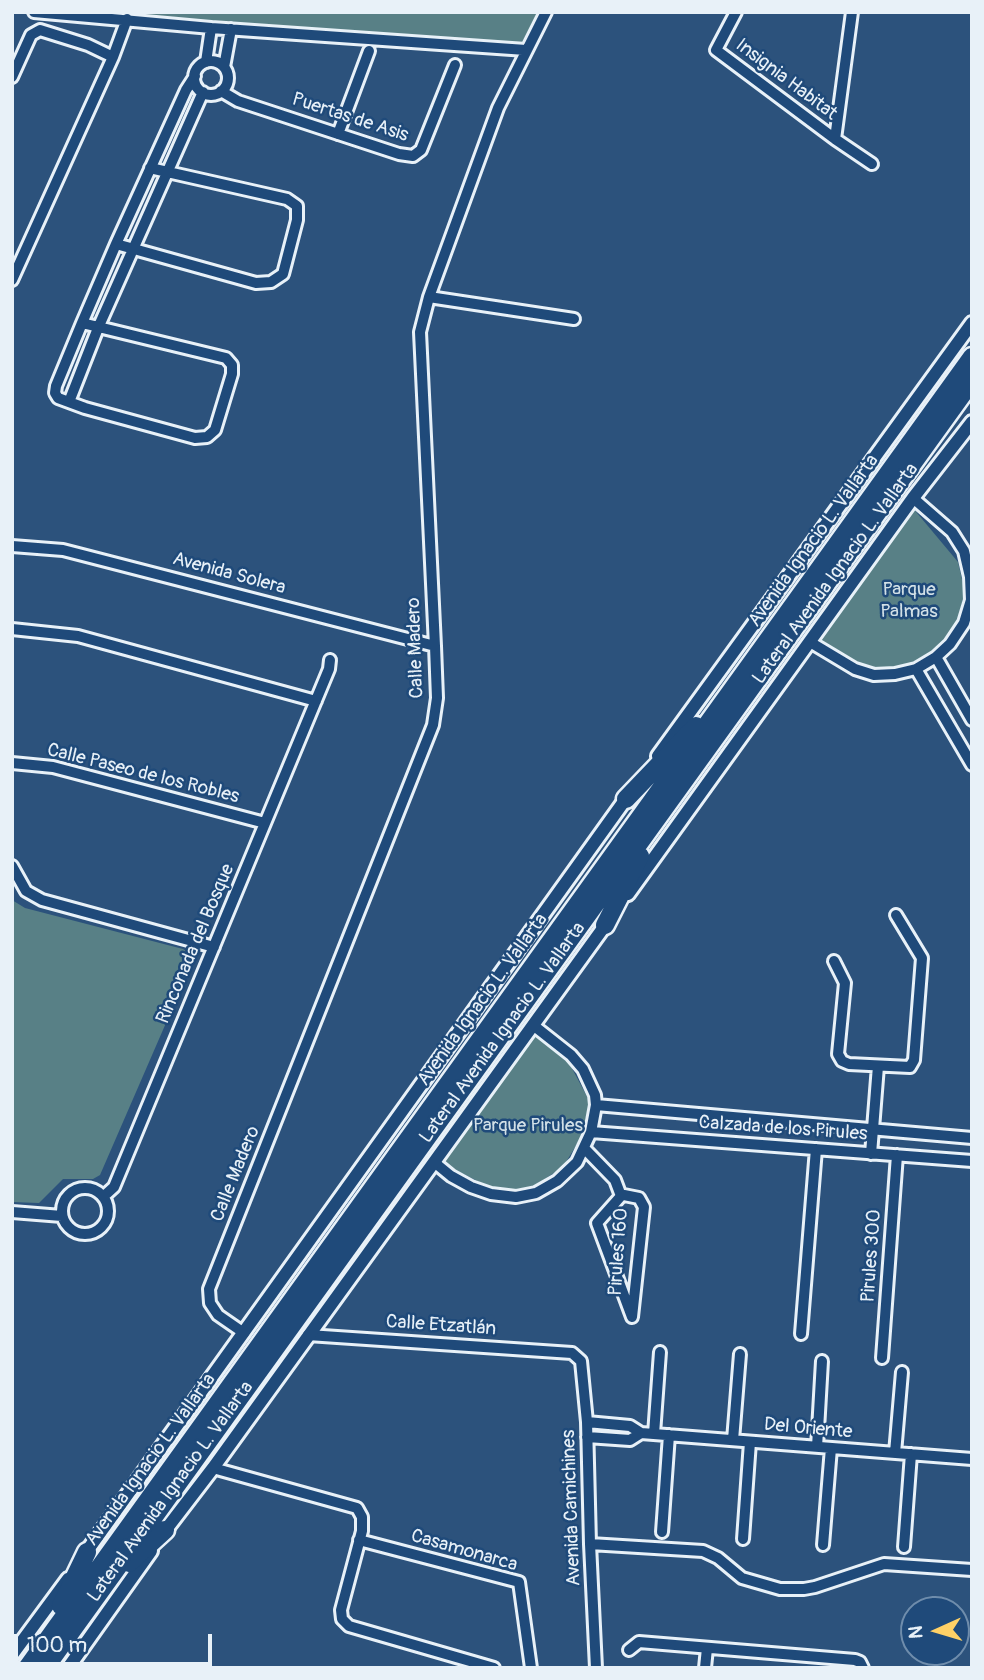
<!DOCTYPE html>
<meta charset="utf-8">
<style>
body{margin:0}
#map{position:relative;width:984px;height:1680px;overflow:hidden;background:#2c527c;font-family:Pangolin,sans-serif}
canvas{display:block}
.frame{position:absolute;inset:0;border:14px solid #e8f1f8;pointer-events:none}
.north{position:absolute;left:900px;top:1596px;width:70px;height:70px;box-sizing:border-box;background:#1f4a7a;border:2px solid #6f8dac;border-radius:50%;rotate:266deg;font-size:19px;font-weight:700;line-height:28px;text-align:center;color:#e8f1f8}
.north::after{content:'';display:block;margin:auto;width:24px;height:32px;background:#ffd166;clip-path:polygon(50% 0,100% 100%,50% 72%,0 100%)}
.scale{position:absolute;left:14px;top:1634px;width:198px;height:32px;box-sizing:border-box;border:4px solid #e8f1f8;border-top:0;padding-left:9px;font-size:21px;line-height:24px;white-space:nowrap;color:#e8f1f8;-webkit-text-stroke:5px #1f4a7a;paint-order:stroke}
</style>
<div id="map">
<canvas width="984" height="1680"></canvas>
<div class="frame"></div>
<div class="north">N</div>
<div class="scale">100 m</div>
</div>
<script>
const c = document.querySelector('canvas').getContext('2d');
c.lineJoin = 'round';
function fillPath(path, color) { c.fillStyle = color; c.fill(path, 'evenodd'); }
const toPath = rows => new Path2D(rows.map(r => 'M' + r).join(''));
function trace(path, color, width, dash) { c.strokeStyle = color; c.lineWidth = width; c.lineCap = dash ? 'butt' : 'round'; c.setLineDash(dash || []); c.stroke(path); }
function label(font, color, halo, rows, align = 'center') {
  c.font = font + ' Pangolin,sans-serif'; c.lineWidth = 5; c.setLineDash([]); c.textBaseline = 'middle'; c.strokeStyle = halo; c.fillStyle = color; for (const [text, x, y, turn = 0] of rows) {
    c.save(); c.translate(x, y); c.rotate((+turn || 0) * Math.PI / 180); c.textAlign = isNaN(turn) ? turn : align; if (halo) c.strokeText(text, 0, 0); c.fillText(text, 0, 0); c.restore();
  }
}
fillPath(toPath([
 [84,12,539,12,521,45],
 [912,507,958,562,965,592,955,629,932,652,911,663,886,669,856,665,817,640],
 [12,900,25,908,183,949,189,953,192,963,100,1175,93,1179,63,1179,39,1203,12,1202],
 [533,1034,568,1061,590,1102,580,1139,563,1167,534,1186,516,1191,493,1189,440,1162]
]), '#588086');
const minor = toPath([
 [34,12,211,28,526,50],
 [736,12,716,50,835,139,872,164],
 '194 78a17 17 0 1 1 34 0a17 17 0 1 1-34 0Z',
 [206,62,211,28],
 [224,67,231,29],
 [12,77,31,35,40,30,88,45,113,57],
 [221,91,238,101,399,154,413,156,421,150,455,65],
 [338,134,369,51],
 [835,139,852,12],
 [116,244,256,283,271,282,283,274,297,220,297,206,287,199,150,168],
 [12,280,113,57,127,19],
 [429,297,574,319],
 [82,323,226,358,232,365,232,374,215,430,207,437,195,438,85,408,58,398,55,393,56,386,82,323,116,244,186,90,195,76],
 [69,402,98,328,203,92],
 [12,546,63,550,435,646],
 [12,629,78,636,316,701],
 [810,642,855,669,874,675,895,674,916,669,936,657,950,644,964,623,971,600,970,577,964,551,952,532,913,498],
 [936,657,972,720],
 [916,669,972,765],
 [12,763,53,767,265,823],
 [12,866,26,891,42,900,214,947],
 [834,961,845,983,838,1054,842,1061,849,1064,910,1067,914,1060,922,958,896,915],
 [596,1105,972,1138],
 [591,1132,972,1161],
 [584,1148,615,1180,621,1196],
 [871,1154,878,1066],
 [434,1162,451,1176,471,1187,491,1194,516,1197,536,1193,557,1181,577,1162,591,1132,596,1105,595,1095,583,1069,571,1055,533,1025],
 '62 1211a23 23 0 1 1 46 0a23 23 0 1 1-46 0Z',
 [624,1195,639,1198,644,1207,632,1317,597,1223,621,1196,624,1195],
 [103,1197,114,1187,329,669,330,660],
 [12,1212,62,1216],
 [244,1333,218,1315,210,1303,209,1289,433,725,437,698,435,646,420,332,429,297,498,108,546,12],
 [801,1334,816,1149],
 [308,1335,572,1353,581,1361,587,1422,590,1544,596,1668],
 [882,1358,897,1155],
 [587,1422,630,1426,641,1433],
 [641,1433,972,1459],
 [654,1434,660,1352],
 [587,1437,630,1440,641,1433],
 [733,1440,740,1354],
 [817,1447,822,1361],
 [895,1453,902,1372],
 [213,1468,357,1508,362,1517,362,1531,341,1610,342,1619,349,1626,494,1668],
 [662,1532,669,1435],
 [743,1539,750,1442],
 [359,1540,519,1582,531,1668],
 [590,1544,703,1551,718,1558,742,1578,780,1589,804,1589,815,1587,884,1564,972,1570],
 [823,1545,831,1448],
 [904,1547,911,1454],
 [629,1650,639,1642,855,1660,860,1662,863,1668],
 [705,1668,707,1648]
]);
const tertiary = toPath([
 [658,756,972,323],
 [628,894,913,498,972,422],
 [161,1536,213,1468,609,920],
 [82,1558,630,793],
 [12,1655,68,1579],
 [68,1668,151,1551]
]);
const trunk = toPath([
 [626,799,696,726],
 [605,925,640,856],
 [129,1563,165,1530],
 [61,1606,87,1552],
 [27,1668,972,357],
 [45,1668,972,381]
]);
trace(minor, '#e8f1f8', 16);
trace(tertiary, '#e8f1f8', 18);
trace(trunk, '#e8f1f8', 23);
trace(minor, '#1f4a7a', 10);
trace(tertiary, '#1f4a7a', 12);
trace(trunk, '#1f4a7a', 18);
label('19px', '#e8f1f8', '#1f4a7a', [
 ["Insignia Habitat",786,80,37],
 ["Puertas de Asis",350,118,18],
 ["Avenida Ignacio L. Vallarta",814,541,-54],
 ["Avenida Solera",229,574,15],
 ["Lateral Avenida Ignacio L. Vallarta",836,574,-54],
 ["Calle Madero",416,648,-92],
 ["Calle Paseo de los Robles",143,774,14],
 ["Rinconada del Bosque",196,944,-67],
 ["Avenida Ignacio L. Vallarta",483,1000,-54],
 ["Lateral Avenida Ignacio L. Vallarta",503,1033,-54],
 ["Calzada de los Pirules",783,1129,4],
 ["Calle Madero",236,1174,-68],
 ["Pirules 160",619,1252,-86],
 ["Pirules 300",872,1256,-86],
 ["Calle Etzatlán",441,1326,4],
 ["Del Oriente",808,1429,5],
 ["Avenida Ignacio L. Vallarta",151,1460,-54],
 ["Lateral Avenida Ignacio L. Vallarta",171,1492,-54],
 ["Avenida Camichines",572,1508,-92],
 ["Casamonarca",464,1551,16]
]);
label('19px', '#d2e0e7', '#1f4a7a', [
 ["Parque",909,590],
 ["Palmas",909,612],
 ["Parque Pirules",528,1126]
]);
</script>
